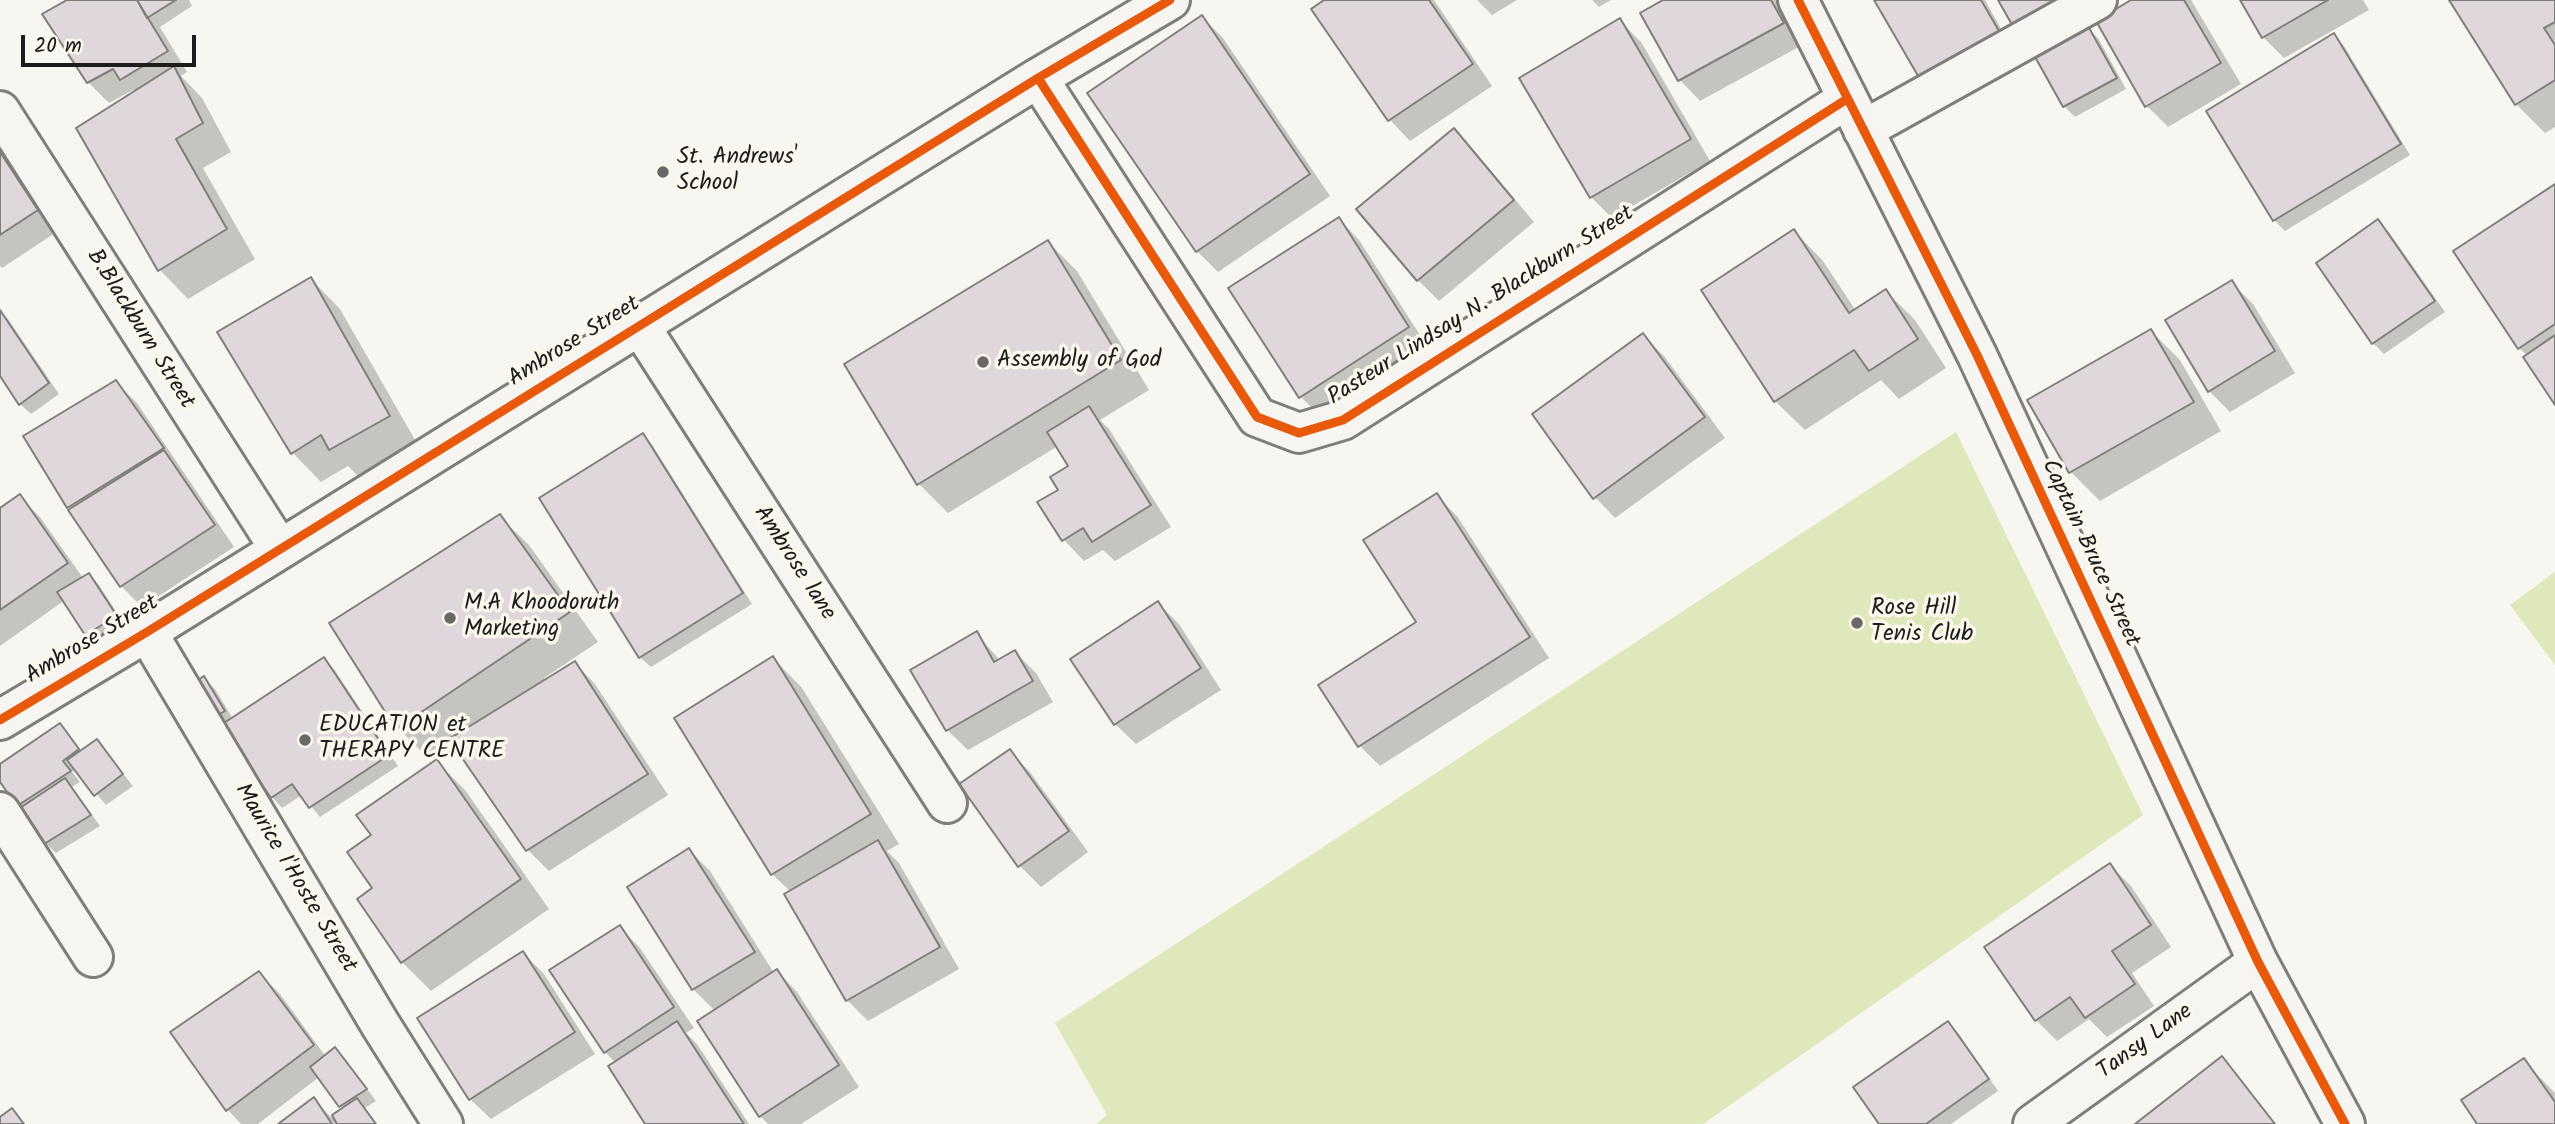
<!DOCTYPE html>
<style>
body{margin:0}
#map{position:relative;width:2555px;height:1124px;overflow:hidden;background:#f8f6f0;font-family:Kalam,sans-serif}
canvas{display:block}
.scale{position:absolute;left:21px;top:35px;width:175px;height:32px;box-sizing:border-box;border:4px solid #1c1c1c;border-top:0;padding-left:9px;font-size:21px;line-height:24px;white-space:nowrap;color:#1c1c1c;-webkit-text-stroke:5px #fbf7ec;paint-order:stroke}
</style>
<div id="map">
<canvas width="2555" height="1124"></canvas>
<div class="scale">20 m</div>
</div>
<script>
const c = document.querySelector('canvas').getContext('2d');
c.lineJoin = 'round';
function fillPath(path, color) { c.fillStyle = color; c.fill(path, 'evenodd'); }
const toPath = rows => new Path2D(rows.map(r => 'M' + r).join(''));
function trace(path, color, width, dash) { c.strokeStyle = color; c.lineWidth = width; c.lineCap = dash ? 'butt' : 'round'; c.setLineDash(dash || []); c.stroke(path); }
function label(font, color, halo, rows, align = 'center') {
  c.font = font + ' Kalam,sans-serif'; c.lineWidth = 7; c.setLineDash([]); c.textBaseline = 'middle'; c.strokeStyle = halo; c.fillStyle = color; for (const [text, x, y, turn = 0] of rows) {
    c.save(); c.translate(x, y); c.rotate((+turn || 0) * Math.PI / 180); c.textAlign = isNaN(turn) ? turn : align; if (halo) c.strokeText(text, 0, 0); c.fillText(text, 0, 0); c.restore();
  }
}
fillPath(toPath([
 [1956,432,2143,815,1703,1124,1096,1124,1107,1115,1055,1023],
 [2555,572,2555,665,2510,605]
]), '#dfe8bb');
fillPath(toPath([
 [71,0,189,0,192,6,160,27,187,72,181,76,202,98,231,152,203,168,255,259,188,299,159,269,135,93,133,90,109,103,88,82],
 [1328,0,1434,0,1492,86,1410,141,1390,120,1314,9],
 [1477,0,1517,0,1492,15],
 [1592,0,1611,0,1599,7],
 [1666,0,1779,0,1804,44,1700,101,1680,80],
 [1876,0,1985,0,2011,47],
 [2134,0,2191,0,2241,84,2168,127,2147,106],
 [2242,0,2363,0,2369,10,2284,58,2263,37],
 [2451,0,2555,0,2555,127,2545,133,2516,104],
 [1202,17,1223,38,1330,196,1218,272,1197,251],
 [1620,21,1641,42,1710,161,1612,218,1591,197,1522,78],
 [2087,28,2098,38,2126,89,2075,117,2064,106,2036,56],
 [2334,35,2344,46,2410,155,2285,231,2274,220,2208,111],
 [1454,130,1474,151,1534,222,1439,301,1418,280,1359,209],
 [0,152,15,167,58,231,2,268,0,266],
 [2555,186,2555,401,2528,356,2519,348],
 [1339,219,1359,240,1429,349,1322,418,1301,397,1230,288],
 [2378,221,2389,232,2445,312,2384,354,2373,343,2318,263],
 [1794,231,1823,261,1856,311,1886,291,1915,320,1946,368,1899,399,1881,380,1805,430,1775,401],
 [1048,242,1077,271,1149,390,1100,420,1109,429,1171,527,1115,561,1103,550,1084,561,1064,540,1040,502,1060,490,1070,467,1058,446,948,513,919,484],
 [311,279,340,309,418,445,360,478,348,466,321,482,292,452],
 [2232,283,2253,304,2295,373,2230,412,2209,391],
 [0,312,8,319,59,394,31,414,20,404,0,372],
 [2151,331,2180,360,2221,431,2100,501,2071,472,2029,401],
 [1643,335,1664,356,1725,438,1615,518,1595,497],
 [116,382,137,403,234,547,142,607,121,586,25,436],
 [643,436,653,446,752,604,651,667,640,657],
 [1436,495,1457,516,1549,658,1380,766,1359,745,1419,623],
 [20,497,40,517,83,578,89,575,99,585,126,627,97,645,86,634,65,600,0,646,0,507,2,509],
 [499,516,529,545,598,642,544,678,546,681,575,663,595,684,668,795,549,871,528,850,452,740,427,757,398,728,332,624],
 [1158,603,1179,624,1221,690,1136,744,1115,724],
 [976,634,1000,660,1015,652,1036,673,1053,702,968,750,947,730],
 [773,658,802,688,899,844,887,851,899,863,959,969,868,1021,847,1000,791,892,772,874],
 [323,659,334,669,398,766,320,817,302,795,282,808,272,797,225,728,216,733,204,679,215,689,233,719],
 [60,726,82,752,97,741,133,786,106,805,76,769,72,772,80,782,72,787,100,826,56,853,45,843,0,779,0,766],
 [1009,751,1030,772,1088,852,1041,887,1020,866,962,785],
 [436,761,465,790,549,909,431,991,402,962,374,888,373,836],
 [689,850,710,871,774,973,777,971,797,992,859,1087,801,1124,768,1124,760,1116,715,1011,693,989],
 [2110,865,2131,886,2171,947,2132,973,2154,1006,2107,1037,2089,1019,2057,1041,2036,1020],
 [620,927,640,948,694,1028,686,1033,697,1044,749,1124,648,1124,616,1063,605,1052],
 [523,953,544,974,595,1054,491,1119,470,1099],
 [259,973,280,994,326,1057,335,1050,346,1060,376,1101,365,1108,377,1124,281,1124,314,1100,331,1117,343,1109,319,1077,258,1124,241,1124,228,1110,172,1032],
 [1948,1023,1959,1034,1998,1091,1951,1124,1881,1124],
 [2523,1060,2555,1093,2555,1124,2479,1124]
]), '#0003');
const building = toPath([
 [67,0,137,0,168,51,120,80,113,69,87,83,42,14,67,0],
 [137,0,176,0,147,18,137,0],
 [1324,0,1429,0,1473,64,1388,121,1311,9,1324,0],
 [1663,0,1771,0,1784,23,1678,81,1640,13,1663,0],
 [1874,0,1981,0,2002,36,1921,81,1874,0],
 [1998,0,2066,0,2015,30,1998,0],
 [2131,0,2184,0,2221,63,2145,107,2096,21,2131,0],
 [2240,0,2328,0,2262,38,2240,0],
 [2449,0,2555,0,2555,22,2544,28,2555,45,2555,80,2515,105,2449,0],
 [1202,15,1310,174,1196,252,1087,93,1202,15],
 [1620,18,1691,139,1590,198,1519,78,1620,18],
 [2088,26,2117,78,2063,107,2034,55,2088,26],
 [2334,33,2401,144,2273,221,2206,111,2334,33],
 [174,66,203,123,176,139,227,229,158,271,76,128,174,66],
 [1454,128,1514,200,1417,281,1356,209,1454,128],
 [0,152,38,210,0,235,0,152],
 [2555,184,2555,324,2518,349,2453,251,2555,184],
 [1339,217,1409,327,1299,398,1228,288,1339,217],
 [2378,219,2435,301,2372,344,2316,263,2378,219],
 [1794,229,1849,313,1886,289,1918,339,1869,371,1854,350,1774,402,1701,290,1794,229],
 [1048,240,1121,360,917,485,844,364,1048,240],
 [311,277,390,416,329,450,321,435,291,454,217,332,311,277],
 [2232,280,2275,351,2208,392,2165,320,2232,280],
 [0,310,49,383,19,405,0,376,0,310],
 [2151,329,2194,402,2069,473,2027,400,2151,329],
 [1643,333,1705,417,1593,499,1532,414,1643,333],
 [2555,335,2555,405,2523,357,2555,335],
 [116,380,164,448,67,508,23,436,116,380],
 [1089,406,1151,505,1092,542,1083,528,1062,541,1037,502,1058,490,1050,477,1068,466,1047,432,1089,406],
 [643,433,743,593,639,658,539,498,643,433],
 [164,450,215,525,120,587,68,510,164,450],
 [1437,493,1530,637,1358,747,1318,685,1416,622,1363,540,1437,493],
 [20,494,68,563,0,610,0,508,20,494],
 [500,514,570,612,396,729,329,623,500,514],
 [89,573,117,616,85,635,57,592,89,573],
 [1158,601,1201,668,1114,725,1070,659,1158,601],
 [977,631,994,662,1015,650,1033,681,946,731,910,670,977,631],
 [773,656,871,814,771,875,674,718,773,656],
 [324,657,389,755,309,808,292,784,271,798,221,725,324,657],
 [575,661,648,774,526,851,449,739,575,661],
 [204,676,225,711,204,723,183,690,204,676],
 [60,723,79,749,63,761,71,771,17,806,0,782,0,764,60,723],
 [97,739,123,774,94,796,67,760,97,739],
 [1010,749,1069,831,1018,867,959,784,1010,749],
 [437,759,521,879,401,963,357,899,372,888,347,852,371,835,356,815,437,759],
 [65,778,91,815,44,844,17,810,65,778],
 [878,840,940,947,846,1001,784,894,878,840],
 [689,848,755,952,692,990,627,887,689,848],
 [2110,863,2151,925,2112,951,2135,984,2085,1018,2070,997,2035,1021,1984,947,2110,863],
 [620,925,674,1007,604,1053,549,970,620,925],
 [523,951,575,1032,469,1100,417,1018,523,951],
 [777,969,839,1065,759,1117,697,1021,777,969],
 [259,971,314,1045,226,1111,170,1032,259,971],
 [677,1021,744,1124,645,1124,608,1066,677,1021],
 [1948,1021,1989,1079,1926,1124,1879,1124,1853,1087,1948,1021],
 [335,1047,367,1089,339,1107,310,1067,335,1047],
 [2222,1056,2275,1124,2135,1124,2222,1056],
 [2524,1058,2555,1102,2555,1124,2477,1124,2461,1100,2524,1058],
 [314,1097,332,1124,278,1124,314,1097],
 [357,1098,376,1124,337,1124,332,1115,357,1098],
 [12,1108,24,1124,0,1124,0,1117,12,1108]
]);
fillPath(building, '#dfd7dc');
trace(building, '#7f7e7b', 2);
const minor = toPath([
 [1798,0,1977,355,2258,962,2345,1124],
 [1038,78,1257,417,1299,433,1343,420,1847,99],
 [0,111,279,548],
 [1863,130,2097,0],
 [640,326,947,803],
 [147,632,380,1024,443,1124],
 [0,720,147,632,1038,78,1170,0],
 [0,812,93,957],
 [2033,1124,2258,962]
]);
trace(minor, '#7f7e7b', 44);
trace(minor, '#f6f5f1', 38);
trace(toPath([
 [1798,0,1977,355,2258,962,2345,1124],
 [1038,78,1257,417,1299,433,1343,420,1847,99],
 [0,720,147,632,1038,78,1170,0]
]), '#e8590c', 9);
for (const [x, y, r, color] of [
 [663,172,7,"#696866"],
 [983,362,7,"#696866"],
 [450,618,7,"#696866"],
 [1857,623,7,"#696866"],
 [305,740,7,"#696866"]
]) { const dot = new Path2D(); dot.arc(x, y, r, 0, 2 * Math.PI); c.fillStyle = color; c.fill(dot); trace(dot, '#fbf7ec', 2.5); }
label('23px', '#1c1c1c', '#fbf7ec', [
 ["St. Andrews'",677,159],
 ["School",677,185],
 ["Assembly of God",997,362],
 ["M.A Khoodoruth",464,605],
 ["Marketing",464,631],
 ["Rose Hill",1871,610],
 ["Tenis Club",1871,636],
 ["EDUCATION et",319,727],
 ["THERAPY CENTRE",319,753]
], 'left');
label('23px', '#1c1c1c', '#fbf7ec', [
 ["Pasteur Lindsay N. Blackburn Street",1482,307,-32],
 ["B.Blackburn Street",139,330,58],
 ["Ambrose Street",575,343,-32],
 ["Captain Bruce Street",2089,554,65],
 ["Ambrose lane",793,564,57],
 ["Ambrose Street",93,641,-31],
 ["Maurice I'Hoste Street",294,879,59],
 ["Tansy Lane",2146,1043,-36]
]);
</script>
